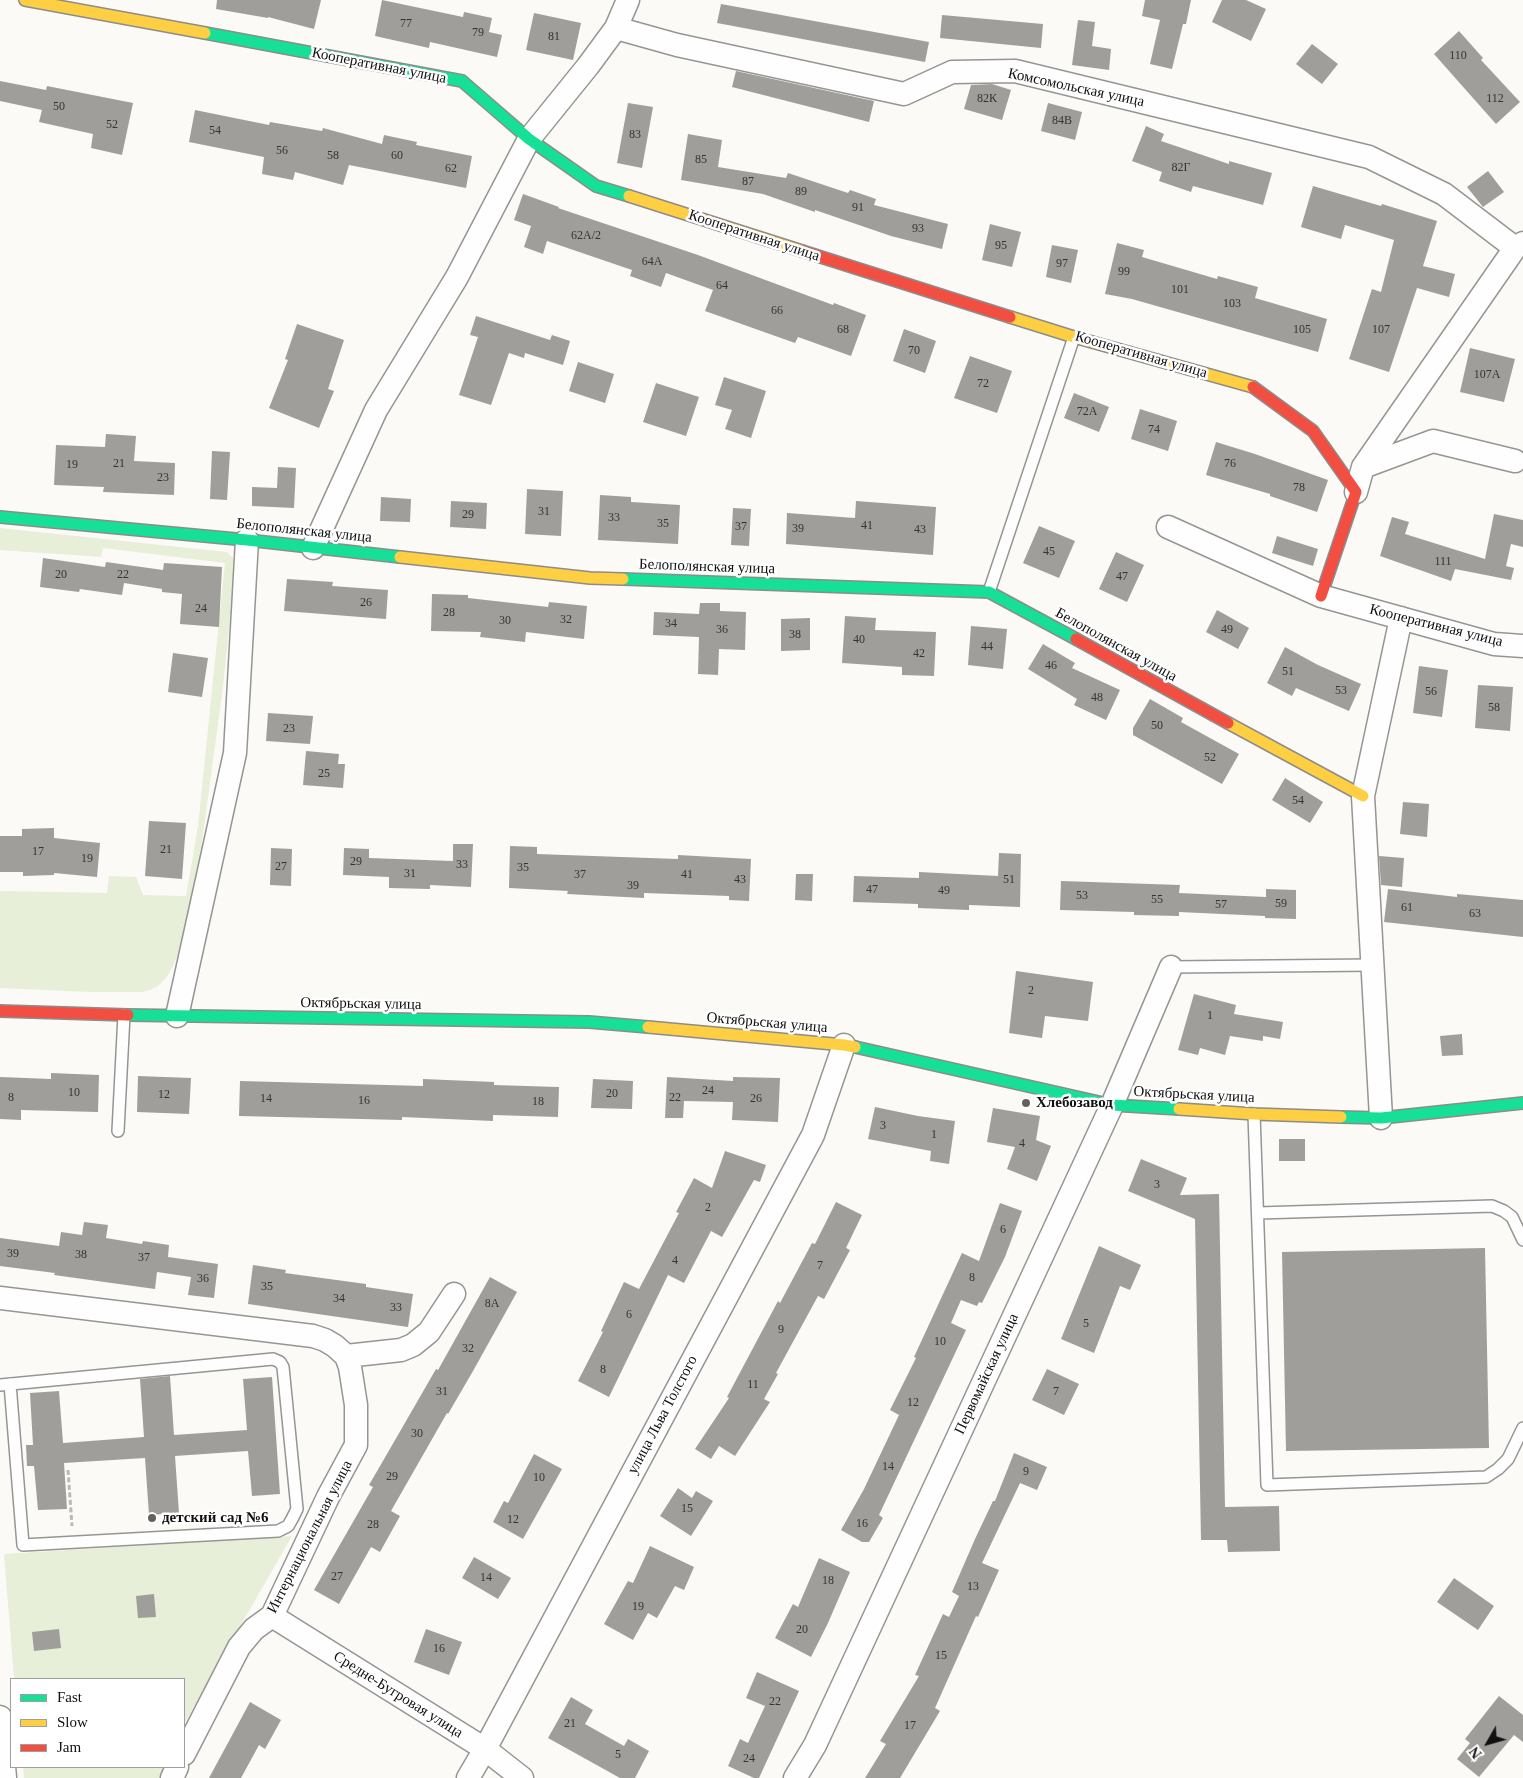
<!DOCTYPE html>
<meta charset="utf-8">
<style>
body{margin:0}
#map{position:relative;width:1523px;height:1778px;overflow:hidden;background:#fcfaf6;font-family:"Times New Roman",serif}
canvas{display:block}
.legend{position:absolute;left:10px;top:1678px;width:175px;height:90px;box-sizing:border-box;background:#fff;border:1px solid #9f9f9f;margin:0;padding:6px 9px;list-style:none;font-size:15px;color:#101010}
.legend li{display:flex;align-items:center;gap:10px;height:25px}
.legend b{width:25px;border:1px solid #9f9f9f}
.north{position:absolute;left:1463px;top:1718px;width:50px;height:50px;-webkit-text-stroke:4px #fff;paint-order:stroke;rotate:232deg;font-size:14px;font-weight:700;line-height:20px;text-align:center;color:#101010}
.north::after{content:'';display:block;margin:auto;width:18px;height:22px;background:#101010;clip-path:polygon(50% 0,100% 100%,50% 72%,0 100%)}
</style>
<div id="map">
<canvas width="1523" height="1778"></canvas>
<ul class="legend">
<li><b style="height:6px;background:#16e098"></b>Fast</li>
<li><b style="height:6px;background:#ffcf43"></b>Slow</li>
<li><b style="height:6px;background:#f24e42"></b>Jam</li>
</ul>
<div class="north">N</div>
</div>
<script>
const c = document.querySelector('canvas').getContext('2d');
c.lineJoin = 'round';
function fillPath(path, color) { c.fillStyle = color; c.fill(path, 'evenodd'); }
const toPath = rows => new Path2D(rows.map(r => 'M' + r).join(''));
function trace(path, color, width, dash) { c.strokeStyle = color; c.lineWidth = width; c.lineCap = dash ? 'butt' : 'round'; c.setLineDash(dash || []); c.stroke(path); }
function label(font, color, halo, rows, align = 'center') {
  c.font = font + ' "Times New Roman",serif'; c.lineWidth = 5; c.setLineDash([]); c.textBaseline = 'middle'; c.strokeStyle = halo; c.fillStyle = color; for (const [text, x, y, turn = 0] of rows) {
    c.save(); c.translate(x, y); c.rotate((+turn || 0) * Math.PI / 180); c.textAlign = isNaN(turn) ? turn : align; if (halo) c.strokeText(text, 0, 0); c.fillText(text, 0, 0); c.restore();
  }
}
fillPath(toPath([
 [0,528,227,552,235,560,235,572,223,687,194,901,178,955,172,968,166,978,158,986,150,990,142,992,88,992,0,988,0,891,107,893,109,876,136,877,143,895,186,896,198,826,225,563,103,548,101,557,0,550],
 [292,1536,184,1724,184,1679,14,1679,4,1554],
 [23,1767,165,1767,160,1778,24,1778]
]), '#e7efd8');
fillPath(toPath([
 [217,0,321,0,314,29,268,17,268,18,216,9],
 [382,0,463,17,464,12,492,18,489,32,502,35,497,57,430,42,429,48,375,36],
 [1145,0,1191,0,1186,24,1183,24,1172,69,1150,64,1160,20,1142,16],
 [1222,0,1246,0,1266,9,1251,41,1212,22],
 [721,4,929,42,925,62,717,23],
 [534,13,581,23,573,60,526,50],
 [942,15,1043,24,1041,48,940,38],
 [1078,20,1095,22,1092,46,1111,49,1109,70,1072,65],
 [1459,31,1483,58,1481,60,1520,102,1496,124,1434,54],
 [1312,44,1338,64,1322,84,1296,64],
 [736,71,874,101,869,122,732,87],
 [0,81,46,90,47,86,133,103,122,155,91,148,93,134,39,122,42,110,0,101],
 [992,84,1011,90,1002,120,964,109,971,85],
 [628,103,653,107,642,168,617,163],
 [1048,103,1082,112,1075,140,1041,131],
 [195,110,269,125,270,122,322,131,323,128,382,144,384,135,417,142,416,145,472,156,466,188,349,165,343,185,295,172,293,180,262,174,264,157,189,142],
 [1146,126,1164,134,1161,141,1229,164,1229,161,1272,173,1263,205,1193,186,1191,192,1159,181,1162,172,1132,161],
 [688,134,722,140,718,167,786,178,788,173,848,193,850,190,876,199,874,205,948,224,942,249,891,236,815,210,815,212,763,194,681,180],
 [1488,171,1504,192,1483,207,1467,187],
 [1313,186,1381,206,1382,204,1437,221,1423,266,1455,274,1449,297,1417,288,1389,372,1349,359,1372,289,1381,292,1394,240,1345,225,1341,239,1301,227],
 [523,194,559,207,558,208,698,255,833,305,834,303,866,315,851,356,798,337,795,343,705,311,713,290,666,273,661,287,630,276,632,270,547,241,543,254,524,247,531,226,514,220],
 [990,224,1021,232,1012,267,982,260],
 [1117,243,1144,250,1142,257,1217,279,1218,276,1258,287,1255,298,1327,319,1318,352,1132,299,1105,294],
 [1052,245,1078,250,1071,283,1046,277],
 [476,316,550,340,552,335,570,341,563,365,525,353,524,358,509,353,491,405,459,395,478,337,470,335],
 [297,324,344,340,328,389,334,391,319,428,269,408,288,360,285,359],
 [904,329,936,341,925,373,893,361],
 [1470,348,1515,359,1504,402,1460,392],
 [970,356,1012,371,997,413,954,398],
 [578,362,614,374,605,403,569,391],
 [724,377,766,391,751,438,725,429,732,410,715,405],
 [656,383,699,397,686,436,643,422],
 [1074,393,1109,407,1099,432,1064,418],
 [1140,409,1177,421,1168,451,1131,439],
 [106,434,136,436,134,461,175,463,174,495,103,492,104,487,54,485,56,445,105,447],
 [1216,442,1255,454,1328,480,1317,512,1270,496,1270,494,1206,475],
 [212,451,230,452,227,500,210,499],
 [278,467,296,468,294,508,252,506,252,487,277,488],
 [527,489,563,491,561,536,525,534],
 [600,495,631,497,631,502,680,505,678,544,598,540],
 [381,497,411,499,410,522,380,521],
 [451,501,487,503,486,529,450,527],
 [856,501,936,507,933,555,786,544,787,513,855,518],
 [733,508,751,509,749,546,731,545],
 [1494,514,1523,520,1523,547,1511,544,1506,566,1514,568,1511,580,1455,569,1451,581,1380,556,1392,517,1409,522,1405,534,1485,559],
 [1039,526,1075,541,1059,578,1023,563],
 [1277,536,1318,549,1313,566,1272,553],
 [1116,552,1144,565,1127,602,1099,589],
 [43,558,105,567,106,562,163,570,164,563,222,567,219,627,180,624,182,594,162,592,162,589,124,583,122,595,80,589,79,592,40,587],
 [287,579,333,582,332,586,388,590,386,619,284,611],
 [432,594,468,595,468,598,548,607,549,602,587,606,584,639,526,632,525,642,480,637,481,632,431,631],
 [700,603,720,603,720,611,746,612,745,650,719,649,718,675,698,674,699,637,653,635,654,612,699,614],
 [1217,610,1249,628,1238,649,1206,632],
 [845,616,876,618,875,630,936,632,934,676,902,675,902,667,842,663],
 [810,618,810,650,781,651,781,619],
 [971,626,1007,629,1003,669,968,665],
 [1043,644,1075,663,1072,668,1120,690,1106,720,1074,705,1077,699,1028,669],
 [1285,647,1318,665,1361,684,1349,711,1296,688,1292,696,1267,683],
 [173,653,208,658,202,697,168,692],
 [1419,666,1448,670,1442,717,1413,713],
 [1478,685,1513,687,1510,731,1475,728],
 [1150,699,1183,718,1181,722,1239,754,1222,784,1133,735,1133,728],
 [268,713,313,716,310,744,266,741],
 [306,751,339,754,338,764,345,764,343,788,303,785],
 [1285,778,1323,802,1310,823,1272,800],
 [1403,802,1429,804,1427,837,1400,834],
 [149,821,186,823,182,879,145,876],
 [54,828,54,838,100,843,97,877,54,873,54,875,23,876,23,872,0,872,0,836,22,836,22,829],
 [453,844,473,844,471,887,430,885,430,889,389,888,389,877,343,875,344,848,369,849,369,858,453,861],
 [510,846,537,847,537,854,678,859,678,855,751,859,749,901,729,900,729,896,644,893,644,898,567,894,568,891,509,888],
 [271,848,292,849,291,886,270,885],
 [999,853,1021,854,1020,907,969,905,969,910,918,908,918,904,853,902,854,876,919,878,919,872,998,876],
 [1379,856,1404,858,1402,887,1381,885],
 [796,874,813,874,812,901,795,900],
 [1061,881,1180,885,1179,893,1266,897,1266,889,1296,890,1296,919,1265,918,1265,916,1179,912,1179,916,1134,915,1134,912,1060,910],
 [1388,889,1457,897,1457,894,1523,900,1523,937,1384,922],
 [1016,971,1093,982,1088,1021,1045,1016,1042,1038,1009,1033],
 [1194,994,1236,1005,1234,1014,1283,1022,1280,1039,1263,1036,1263,1041,1230,1036,1225,1055,1200,1048,1198,1055,1178,1050],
 [1462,1034,1463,1055,1442,1056,1440,1036],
 [51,1073,99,1075,98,1112,21,1110,21,1120,0,1119,0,1077,51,1079],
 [138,1076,191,1078,189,1114,137,1112],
 [667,1077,733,1081,733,1077,780,1078,778,1122,732,1120,733,1102,684,1101,683,1118,665,1118],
 [423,1079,494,1082,494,1085,559,1087,558,1117,493,1115,493,1121,402,1117,402,1120,239,1116,240,1081,423,1086],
 [593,1079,633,1081,632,1109,591,1108],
 [875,1107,918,1116,955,1121,949,1164,930,1161,931,1151,868,1139],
 [993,1108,1040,1116,1036,1140,1051,1146,1037,1181,1007,1169,1015,1147,987,1142],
 [1279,1139,1305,1139,1305,1161,1279,1161],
 [725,1151,766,1165,760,1182,754,1180,722,1237,711,1231,684,1283,668,1275,609,1397,578,1381,603,1332,601,1331,624,1282,639,1289,679,1213,676,1212,694,1178,712,1188],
 [1141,1159,1187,1178,1180,1195,1219,1194,1225,1507,1279,1506,1280,1551,1228,1552,1227,1540,1201,1540,1195,1219,1128,1191],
 [836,1202,862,1215,846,1248,850,1250,824,1299,818,1296,776,1373,778,1374,764,1399,770,1402,735,1456,719,1446,711,1459,695,1449,729,1398,727,1397,778,1301,780,1303,812,1243,815,1244],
 [1000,1203,1022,1211,1005,1257,982,1303,979,1302,977,1306,961,1300,951,1323,966,1330,879,1515,883,1518,869,1542,862,1542,841,1530,864,1489,899,1415,890,1410,916,1358,914,1357,962,1253,979,1261],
 [84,1222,108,1225,106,1238,142,1244,143,1241,169,1245,168,1257,218,1264,214,1298,188,1295,191,1277,157,1272,155,1289,54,1275,55,1273,0,1266,0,1238,59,1246,61,1232,82,1235],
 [1099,1246,1141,1265,1130,1290,1120,1286,1094,1353,1061,1339],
 [1485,1248,1489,1448,1286,1451,1282,1252],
 [253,1265,286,1270,285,1273,366,1284,366,1287,413,1294,408,1327,248,1304],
 [490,1277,517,1292,473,1371,448,1414,447,1413,391,1511,400,1516,380,1552,371,1547,339,1604,314,1590,373,1487,369,1485,387,1454,436,1369,438,1370],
 [1047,1369,1079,1384,1064,1415,1032,1400],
 [170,1376,174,1435,247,1430,243,1379,272,1377,280,1494,252,1496,248,1451,175,1456,179,1513,149,1515,145,1458,64,1463,67,1509,38,1510,34,1466,27,1466,26,1445,33,1445,30,1393,59,1391,63,1443,144,1437,140,1379],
 [1014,1453,1047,1467,1037,1490,1020,1483,982,1563,999,1570,978,1617,976,1616,935,1708,940,1711,900,1778,865,1778,886,1744,880,1741,919,1676,915,1675,943,1614,949,1617,959,1596,952,1592,975,1539,993,1501,995,1501],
 [534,1454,562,1469,523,1539,493,1522,504,1501,508,1503],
 [678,1488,692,1498,696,1491,713,1501,691,1536,660,1516],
 [650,1546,694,1567,684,1590,675,1586,657,1618,648,1613,633,1640,604,1624,628,1581,633,1583],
 [474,1557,511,1578,498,1599,462,1578],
 [819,1558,850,1572,828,1623,811,1657,775,1638,793,1604,798,1607],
 [1454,1578,1494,1606,1478,1630,1437,1602],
 [154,1594,156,1617,138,1618,136,1596],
 [59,1629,61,1648,34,1651,32,1632],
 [426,1629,462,1642,449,1675,414,1662],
 [757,1672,799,1691,759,1778,754,1778,728,1766,740,1739,748,1743,765,1706,746,1698],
 [1499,1696,1523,1715,1523,1742,1514,1735,1479,1777,1457,1759,1470,1743,1465,1739],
 [571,1697,593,1710,585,1724,624,1746,628,1739,649,1751,635,1778,620,1778,548,1738],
 [250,1702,281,1720,265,1749,259,1745,241,1778,209,1778]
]), '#a09e9b');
const lane = toPath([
 [989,592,1074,337],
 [1171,967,1373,965],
 [1254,1114,1267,1485,1486,1477,1498,1469,1508,1459,1523,1428],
 [118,1131,124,1015],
 [1258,1213,1492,1206,1504,1211,1512,1217,1523,1240],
 [0,1385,273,1359,280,1362,283,1367,297,1509,292,1519,288,1526,278,1531,23,1545,10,1384]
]);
const street = toPath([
 [616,28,677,45,904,94,952,72,1015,71,1369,157,1444,194,1515,248],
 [1363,467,1433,441,1515,461],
 [1356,492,1363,467,1515,248,1523,243],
 [1168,527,1321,596,1494,644,1523,646],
 [313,548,376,410,457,277,529,139,588,66,616,28,628,0],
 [177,1016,235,753,247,540],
 [1381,1118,1363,796,1401,618],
 [0,1298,313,1336,325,1340,335,1346,346,1356,350,1367,356,1405,356,1445,328,1497,272,1616,254,1629,239,1647,184,1754],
 [346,1356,401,1350,413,1345,429,1332,454,1294],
 [272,1616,485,1749,522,1778],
 [0,1717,5,1778],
 [172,1778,177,1767],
 [468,1778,485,1749,813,1135,844,1045],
 [795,1778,815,1745,1112,1105,1171,967]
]);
const fast = toPath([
 [205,33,462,81,529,139,596,186,629,196],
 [0,517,247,540,400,557],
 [623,579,989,592,1076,639],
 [128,1015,589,1022,648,1027],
 [855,1047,1112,1105,1179,1109],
 [1341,1117,1381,1118,1523,1103]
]);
const slow = toPath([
 [25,0,205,33],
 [629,196,802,251],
 [1010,317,1074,337,1253,387],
 [400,557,590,578,623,579],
 [1228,723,1363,796],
 [648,1027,844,1045,855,1047],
 [1179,1109,1254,1114,1341,1117]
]);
const jam = toPath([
 [802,251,1010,317],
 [1253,387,1313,431,1356,492,1321,596],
 [1076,639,1228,723],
 [0,1011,128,1015]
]);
trace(lane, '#969594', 14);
trace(street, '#969594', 25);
trace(fast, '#8d8c8a', 14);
trace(slow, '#8d8c8a', 14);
trace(jam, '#8d8c8a', 14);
trace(toPath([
 [68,1470,72,1526]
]), '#b9b9b8', 3, [5, 2.5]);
trace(lane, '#fffefe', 11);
trace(street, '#fffefe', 22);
trace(fast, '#16e098', 11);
trace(slow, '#ffcf43', 11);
trace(jam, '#f24e42', 11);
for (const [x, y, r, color] of [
 [1026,1103,5,"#636260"],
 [152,1518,5,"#636260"]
]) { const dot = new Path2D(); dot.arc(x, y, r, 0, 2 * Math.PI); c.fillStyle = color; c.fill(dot); trace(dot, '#fff', 2); }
label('12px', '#343433', null, [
 ["77",406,24],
 ["79",478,33],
 ["81",554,37],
 ["110",1458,56],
 ["82К",987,99],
 ["112",1495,99],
 ["50",59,107],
 ["84В",1062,121],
 ["52",112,125],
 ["54",215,131],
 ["83",635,135],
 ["56",282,151],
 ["58",333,156],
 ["60",397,156],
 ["85",701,160],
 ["82Г",1181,168],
 ["62",451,169],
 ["87",748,182],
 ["89",801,192],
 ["91",858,208],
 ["93",918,229],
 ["62А/2",586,236],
 ["95",1001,246],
 ["64А",652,262],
 ["97",1062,264],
 ["99",1124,272],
 ["64",722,286],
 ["101",1180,290],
 ["103",1232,304],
 ["66",777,311],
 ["68",843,330],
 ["105",1302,330],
 ["107",1381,330],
 ["70",914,351],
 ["107А",1487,375],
 ["72",983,384],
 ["72А",1087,412],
 ["74",1154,430],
 ["21",119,464],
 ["76",1230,464],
 ["19",72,465],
 ["23",163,478],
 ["78",1299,488],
 ["31",544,512],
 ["29",468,515],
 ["33",614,518],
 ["35",663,524],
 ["41",867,526],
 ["37",741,527],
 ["39",798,529],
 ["43",920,530],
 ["45",1049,552],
 ["111",1443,562],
 ["20",61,575],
 ["22",123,575],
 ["47",1122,577],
 ["26",366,603],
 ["24",201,609],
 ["28",449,613],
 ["32",566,620],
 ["30",505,621],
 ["34",671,624],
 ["36",722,630],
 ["49",1227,630],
 ["38",795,635],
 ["40",859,640],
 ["44",987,647],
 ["42",919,654],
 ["46",1051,666],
 ["51",1288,672],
 ["53",1341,691],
 ["56",1431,692],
 ["48",1097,698],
 ["58",1494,708],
 ["50",1157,726],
 ["23",289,729],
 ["52",1210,758],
 ["25",324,774],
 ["54",1298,801],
 ["21",166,850],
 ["17",38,852],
 ["19",87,859],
 ["29",356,862],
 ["33",462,865],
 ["27",281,867],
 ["35",523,868],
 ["31",410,874],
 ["37",580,875],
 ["41",687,875],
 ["43",740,880],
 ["51",1009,880],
 ["39",633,886],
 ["47",872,890],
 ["49",944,891],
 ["53",1082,896],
 ["55",1157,900],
 ["59",1281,904],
 ["57",1221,905],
 ["61",1407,908],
 ["63",1475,914],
 ["2",1031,991],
 ["1",1210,1016],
 ["24",708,1091],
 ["10",74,1093],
 ["20",612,1094],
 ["12",164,1095],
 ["8",11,1098],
 ["22",675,1098],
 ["14",266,1099],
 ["26",756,1099],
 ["16",364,1101],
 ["18",538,1102],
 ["3",883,1126],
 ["1",934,1135],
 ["4",1022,1144],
 ["3",1157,1185],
 ["2",708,1208],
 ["6",1003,1230],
 ["39",13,1254],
 ["38",81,1255],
 ["37",144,1258],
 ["4",675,1261],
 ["7",820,1266],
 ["8",972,1278],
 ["36",203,1279],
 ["35",267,1287],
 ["34",339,1299],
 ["8А",492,1304],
 ["33",396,1308],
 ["6",629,1315],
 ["5",1086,1324],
 ["9",781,1330],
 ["10",940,1342],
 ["32",468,1349],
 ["8",603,1370],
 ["11",753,1385],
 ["31",442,1392],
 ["7",1056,1392],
 ["12",913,1403],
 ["30",417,1434],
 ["14",888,1467],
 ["9",1026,1472],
 ["29",392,1477],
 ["10",539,1478],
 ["15",687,1509],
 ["12",513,1520],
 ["16",862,1524],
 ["28",373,1525],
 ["27",337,1577],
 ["14",486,1578],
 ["18",828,1581],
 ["13",973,1587],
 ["19",638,1607],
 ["20",802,1630],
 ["16",439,1649],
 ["15",941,1656],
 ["22",775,1702],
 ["21",570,1724],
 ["17",910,1726],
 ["5",618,1755],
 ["24",749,1759]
]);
label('15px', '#101010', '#fff', [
 ["Кооперативная улица",379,66,11],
 ["Комсомольская улица",1076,88,12],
 ["Кооперативная улица",754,236,18],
 ["Кооперативная улица",1141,355,16],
 ["Белополянская улица",304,531,6],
 ["Белополянская улица",707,567,2],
 ["Кооперативная улица",1436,626,14],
 ["Белополянская улица",1116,645,29],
 ["Октябрьская улица",361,1004,1],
 ["Октябрьская улица",767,1023,5],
 ["Октябрьская улица",1194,1095,3],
 ["Первомайская улица",987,1374,-65],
 ["улица Льва Толстого",663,1415,-62],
 ["Интернациональная улица",310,1537,-63],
 ["Средне-Бугровая улица",398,1695,32]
]);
label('bold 15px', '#101010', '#fff', [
 ["Хлебозавод",1036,1103],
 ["детский сад №6",162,1518]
], 'left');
</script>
